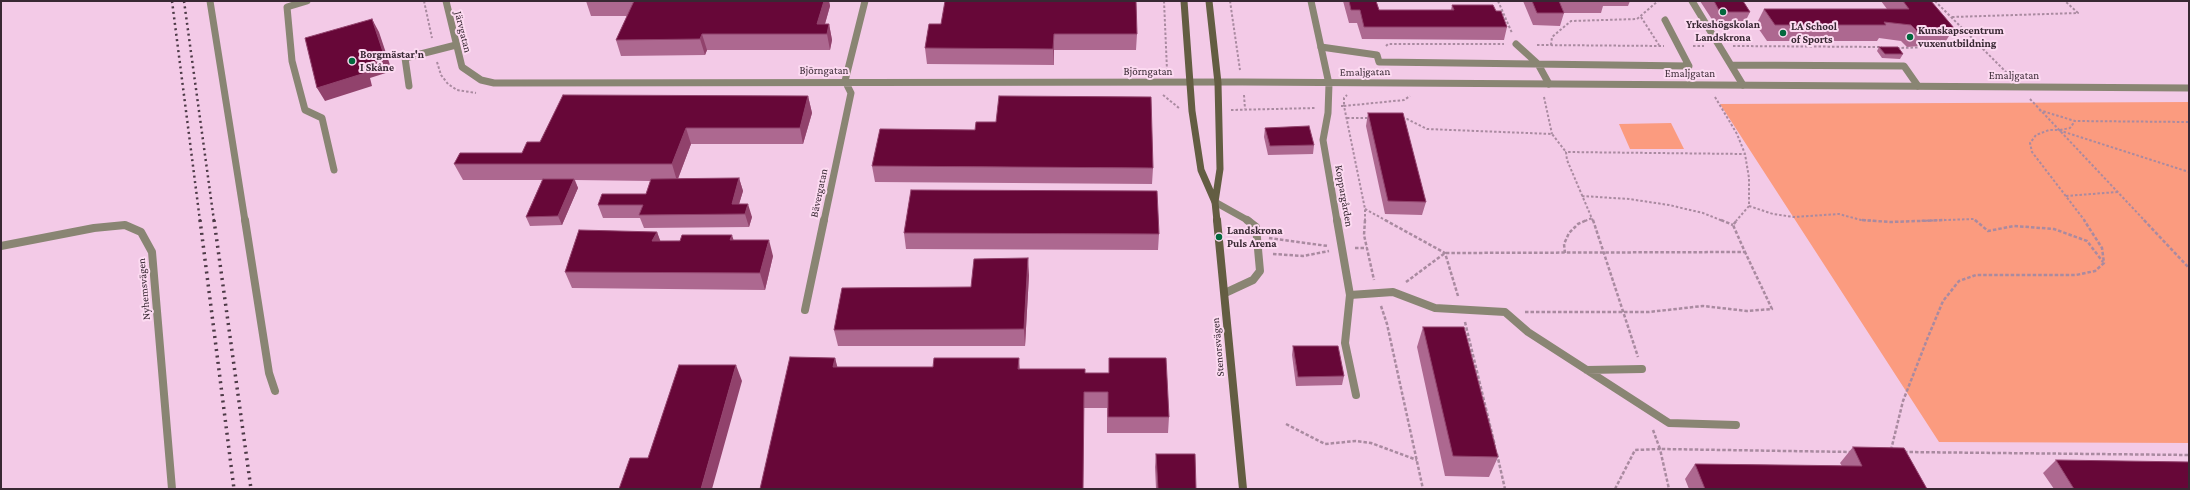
<!DOCTYPE html>
<meta charset="utf-8">
<style>
body{margin:0}
#map{position:relative;width:2190px;height:490px;overflow:hidden;background:#f3cae7;font-family:"Crimson Pro",serif}
canvas{display:block}
.frame{position:absolute;inset:0;border:2px solid #382833;pointer-events:none}
</style>
<div id="map">
<canvas width="2190" height="490"></canvas>
<div class="frame"></div>
</div>
<script>
const c = document.querySelector('canvas').getContext('2d');
c.lineJoin = 'round';
function fillPath(path, color) { c.fillStyle = color; c.fill(path, 'evenodd'); }
const toPath = rows => new Path2D(rows.map(r => 'M' + r).join(''));
function trace(path, color, width, dash) { c.strokeStyle = color; c.lineWidth = width; c.lineCap = dash ? 'butt' : 'round'; c.setLineDash(dash || []); c.stroke(path); }
function label(font, color, halo, rows, align = 'center') {
  c.font = font + ' "Crimson Pro",serif'; c.lineWidth = 4; c.setLineDash([]); c.textBaseline = 'middle'; c.strokeStyle = halo; c.fillStyle = color; for (const [text, x, y, turn = 0] of rows) {
    c.save(); c.translate(x, y); c.rotate((+turn || 0) * Math.PI / 180); c.textAlign = isNaN(turn) ? turn : align; if (halo) c.strokeText(text, 0, 0); c.fillText(text, 0, 0); c.restore();
  }
}
fillPath(toPath([
 [2189,102,2189,443,1939,442,1720,104],
 [1671,123,1684,149,1630,149,1619,124]
]), '#fb9b7f');
trace(toPath([
 [424,1,432,38],
 [1164,1,1167,70],
 [1230,1,1240,70],
 [1498,1,1512,33],
 [1935,1,2008,74],
 [1641,17,1659,45],
 [1952,17,2078,13,2065,1],
 [1537,45,1664,46],
 [1551,45,1552,37,1571,21,1637,19,1658,1],
 [1386,46,1388,44,1504,44],
 [1693,46,1704,46],
 [1733,46,1882,47],
 [1897,48,1980,46],
 [437,62,441,75,448,84,457,90,476,93],
 [1163,95,1179,108],
 [1244,95,1245,109],
 [1544,97,1552,134],
 [1715,97,1737,134,1745,154,1749,178,1749,206,1736,221],
 [2030,99,2145,221],
 [1341,106,1344,106,1344,98,1347,95],
 [1231,110,1316,108],
 [2039,110,2075,121,2189,122],
 [1347,118,1369,118],
 [1402,119,1407,119,1427,129,1552,134,1566,152],
 [2060,130,2070,128,2075,121],
 [1582,196,1629,199,1669,205,1703,213,1723,221],
 [2066,196,2117,192],
 [1749,206,1773,214,1794,217,1839,214,1861,220,1877,221],
 [1365,209,1387,221],
 [1365,221,1365,209,1344,106,1404,100,1410,96],
 [1585,221,1592,218],
 [1593,221,1567,160,1566,152,1745,154],
 [1917,221,1974,219,1976,221],
 [2085,221,2032,152,2030,143,2036,135,2049,130,2058,130,2189,172]
]), '#a98aa0', 2, [2.5, 2]);
trace(toPath([
 [1365,220,1364,235,1374,280],
 [1385,220,1445,253,1458,296],
 [1593,220,1638,357],
 [1721,220,1733,225],
 [1862,220,1891,222,1945,220],
 [1975,220,1988,231,2014,226,2054,229,2087,241,2103,262],
 [2144,220,2189,268],
 [1269,238,1328,246],
 [1355,248,1367,248],
 [1565,253,1564,244,1569,233,1578,224,1587,220],
 [1273,254,1303,256,1329,251],
 [1406,282,1445,253,1745,252,1733,225,1737,220],
 [1381,306,1387,324,1423,489],
 [1525,312,1649,312,1703,306,1747,311,1772,309,1745,252],
 [1465,322,1495,446],
 [1286,424,1325,444,1356,441,1371,443,1417,460],
 [1653,430,1660,449,1852,452],
 [1891,450,1903,401,1928,337,1943,301,1959,281,1976,275,2076,275,2095,271,2104,263,2102,248,2084,220],
 [1904,452,2189,455],
 [1497,454,1505,489],
 [1615,489,1635,450,1660,449,1669,489]
]), '#a98aa0', 2.5, [3.5, 2]);
trace(toPath([
 [210,1,245,221],
 [307,1,287,7,292,61,305,110,322,118,334,170],
 [1692,1,1743,85],
 [1516,44,1538,64,1549,84],
 [1321,47,1377,55,1379,62,1689,66,1665,20],
 [1732,65,1904,66,1918,86],
 [409,86,405,58,456,45],
 [1215,202,1249,221]
]), '#898573', 7);
trace(toPath([
 [245,220,269,373,275,391],
 [1,246,94,228,125,225,141,232,152,252,172,489],
 [1225,293,1253,280,1260,271,1256,227,1247,220],
 [1350,295,1393,292,1435,308,1505,312,1528,332,1669,423,1736,425],
 [1587,370,1642,369]
]), '#898573', 8);
trace(toPath([
 [446,1,462,67,481,80,494,83,1242,82,2189,88],
 [1311,1,1329,84,1328,113,1323,140,1337,221],
 [824,221,851,93,845,81,865,1]
]), '#898573', 7);
trace(toPath([
 [1337,220,1350,295,1345,343,1356,395],
 [805,310,824,220]
]), '#898573', 8);
trace(toPath([
 [1184,1,1192,111,1201,170,1215,202],
 [1209,1,1218,83,1220,169,1215,202,1217,221]
]), '#635d42', 7);
trace(toPath([
 [1217,220,1243,489]
]), '#635d42', 8);
trace(toPath([
 [172,1,200,221],
 [184,1,214,221]
]), '#4c3946', 2.5, [2, 3.5]);
trace(toPath([
 [200,220,234,489],
 [214,220,251,489]
]), '#4c3946', 3.5, [2, 4.5]);
fillPath(toPath([
 [586,1,829,1,830,6,825,24,829,24,832,40,830,50,707,50,705,55,621,56,616,40,627,16,591,16],
 [1343,1,1376,1,1379,10,1451,10,1452,5,1496,11,1507,27,1504,40,1362,39,1357,23,1349,23],
 [1523,1,1630,1,1628,6,1603,6,1601,13,1564,13,1560,26,1533,25],
 [1700,1,1743,1,1750,12,1744,24,1715,24],
 [1881,1,1931,1,1954,28,1944,44,1907,47,1901,41,1879,38,1877,41,1767,41,1756,25,1764,9,1887,9],
 [929,24,1137,34,1136,50,1054,50,1054,65,927,64,925,48],
 [1879,47,1903,54,1900,59,1882,58,1877,51],
 [808,96,812,113,803,144,691,144,678,179,739,178,743,191,739,204,752,217,749,227,644,228,640,218,603,218,598,205,646,194,651,181,575,180,578,188,562,225,530,226,526,217,542,180,463,180,454,164,522,153,540,142],
 [1368,113,1426,202,1422,215,1385,214,1366,126],
 [1265,128,1314,145,1313,154,1268,155,1264,137],
 [872,166,1153,168,1152,184,875,182],
 [657,232,660,241,733,240,773,256,765,290,572,288,565,272],
 [904,233,1159,234,1158,250,906,249],
 [1029,275,1025,346,838,346,834,330,971,287],
 [1423,327,1498,457,1489,477,1445,476,1417,347],
 [1293,346,1344,376,1342,385,1296,386,1292,355],
 [835,358,837,367,1020,369,1085,373,1109,373,1109,358,1169,417,1168,433,1107,433,1107,408,1084,408,760,489],
 [1853,447,1927,489,1689,489,1685,479,1695,464,1842,466,1840,463],
 [1156,454,1196,489,1156,489,1155,467],
 [2056,460,2189,489,2054,489,2043,473]
]), '#ad6890');
fillPath(toPath([
 [824,1,829,1,830,6,822,34,817,24],
 [372,19,379,32,392,71,370,78,372,86,325,101,317,88,363,65],
 [829,24,832,40,830,50,827,34],
 [702,34,707,50,705,55,700,39],
 [1054,34,1054,65,1053,49],
 [808,96,812,113,803,144,800,128],
 [686,128,691,144,677,181,672,164],
 [739,178,743,191,736,214,732,204],
 [574,179,578,188,562,225,558,216],
 [748,204,752,217,749,227,745,214],
 [657,232,663,248,652,241],
 [732,235,737,251,730,240],
 [769,240,773,256,765,290,760,273],
 [1028,258,1029,275,1025,346,1024,329],
 [835,358,839,373,833,367],
 [1019,358,1020,374,1018,369],
 [736,365,742,381,712,489,701,489]
]), '#91426c');
const building = toPath([
 [634,1,824,1,817,24,829,24,827,34,702,34,700,39,616,40,634,1],
 [945,1,1136,1,1137,34,1054,34,1053,49,925,48,929,24,941,24,945,1],
 [1349,1,1376,1,1379,10,1454,10,1452,5,1493,5,1496,11,1501,11,1507,27,1364,27,1360,10,1351,10,1349,1],
 [1532,1,1559,1,1564,13,1537,13,1532,1],
 [1714,1,1743,1,1750,12,1720,12,1714,1],
 [1903,1,1931,1,1954,28,1917,31,1911,25,1884,22,1886,25,1775,25,1764,9,1909,9,1903,1],
 [372,19,385,58,363,65,365,73,317,88,305,38,372,19],
 [1879,47,1898,47,1903,54,1885,54,1879,47],
 [563,95,808,96,800,128,686,128,672,164,454,164,460,153,522,153,527,142,540,142,563,95],
 [999,96,1151,97,1153,168,872,166,880,129,975,130,976,122,996,122,999,96],
 [1368,113,1403,113,1426,202,1388,201,1368,113],
 [1309,126,1314,145,1270,146,1265,128,1309,126],
 [739,178,732,204,748,204,745,214,639,215,643,205,598,205,602,194,646,194,651,179,739,178],
 [543,179,574,179,558,216,526,217,543,179],
 [911,190,1157,191,1159,234,904,233,911,190],
 [579,230,657,232,652,241,680,241,682,235,732,235,730,240,769,240,760,273,565,272,579,230],
 [1028,258,1024,329,834,330,842,288,971,287,974,259,1028,258],
 [1423,327,1464,327,1498,457,1453,456,1423,327],
 [1293,346,1338,346,1344,376,1298,377,1293,346],
 [790,357,835,358,833,367,933,367,934,358,1019,358,1018,369,1085,369,1085,373,1109,373,1109,358,1166,358,1169,417,1108,417,1108,392,1084,392,1083,489,760,489,790,357],
 [679,365,736,365,701,489,619,489,630,458,648,458,679,365],
 [1853,447,1904,448,1927,489,1705,489,1695,464,1862,466,1853,447],
 [1156,454,1195,454,1196,489,1158,489,1156,454],
 [2056,460,2189,462,2189,489,2074,489,2056,460]
]);
fillPath(building, '#670738');
trace(building, '#91426c', 1);
for (const [x, y, r, color] of [
 [1723,12,4,"#02683d"],
 [1783,33,4,"#02683d"],
 [1910,37,4,"#02683d"],
 [352,61,4,"#02683d"],
 [1219,237,4,"#02683d"]
]) { const dot = new Path2D(); dot.arc(x, y, r, 0, 2 * Math.PI); c.fillStyle = color; c.fill(dot); trace(dot, '#fcdaf1', 1.5); }
label('bold 11px', '#382833', '#fcdaf1', [
 ["Yrkeshögskolan",1723,25,"center"],
 ["Landskrona",1723,38,"center"],
 ["LA School",1791,27],
 ["of Sports",1791,40],
 ["Kunskapscentrum",1918,31],
 ["vuxenutbildning",1918,44],
 ["Borgmästar'n",360,55],
 ["I Skåne",360,68],
 ["Landskrona",1227,231],
 ["Puls Arena",1227,244]
], 'left');
label('11px', '#382833', '#fcdaf1', [
 ["Järvgatan",463,32,76],
 ["Björngatan",824,71],
 ["Björngatan",1148,72],
 ["Emaljgatan",1365,72,-1],
 ["Emaljgatan",1690,74],
 ["Emaljgatan",2014,76],
 ["Bävergatan",819,193,-78],
 ["Koppargården",1344,196,80],
 ["Nyhemsvägen",144,289,-95],
 ["Stenorsvägen",1218,347,-95]
]);
</script>
